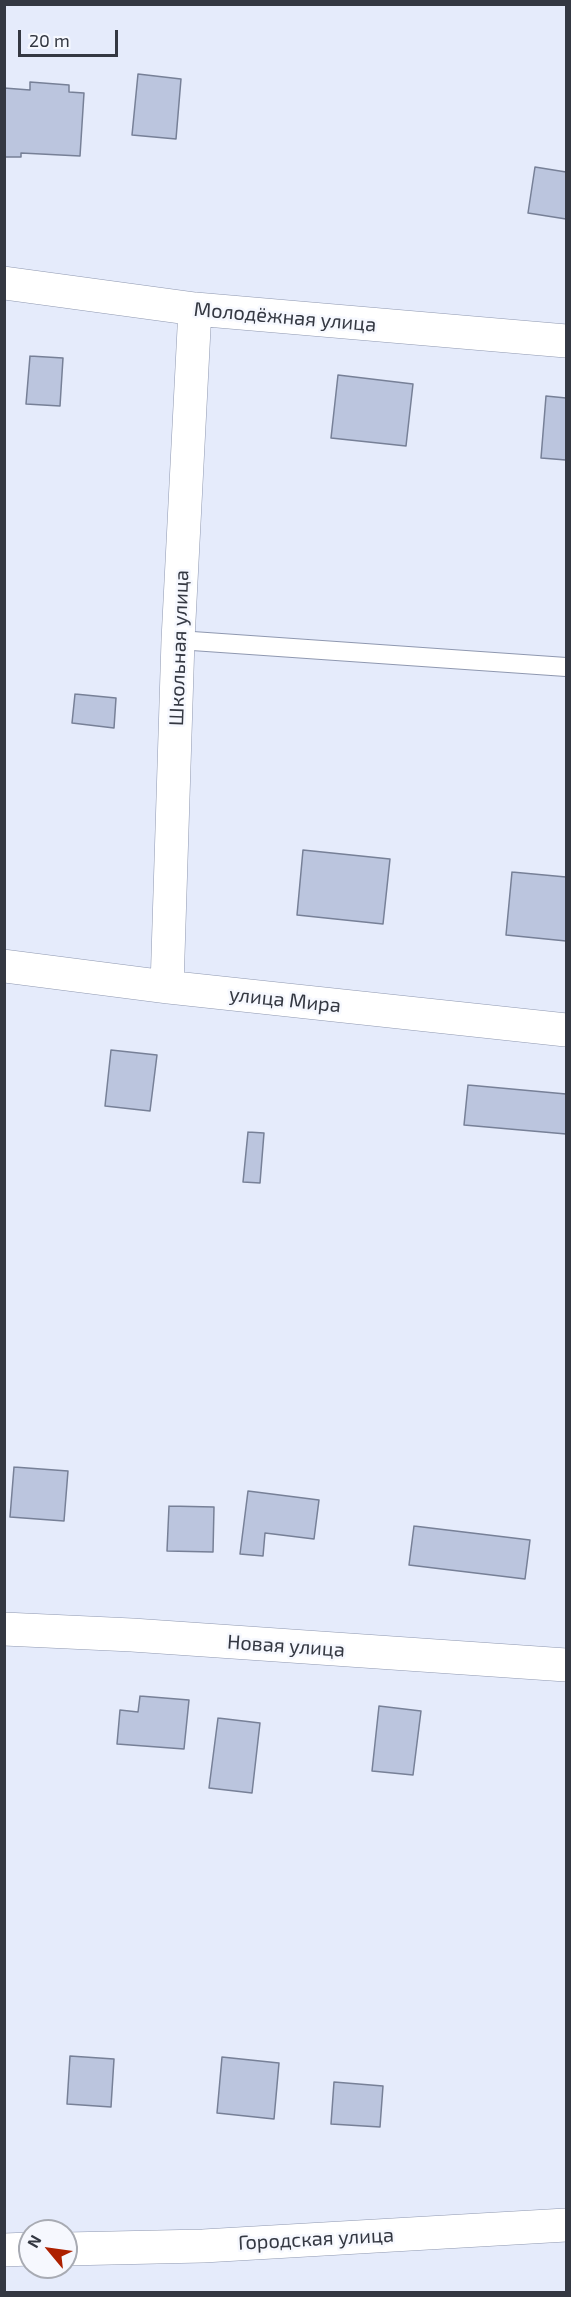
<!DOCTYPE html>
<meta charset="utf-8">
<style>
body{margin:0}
#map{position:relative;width:571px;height:2297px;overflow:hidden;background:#e5ebfb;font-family:"Exo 2",sans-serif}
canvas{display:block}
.frame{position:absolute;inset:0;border:6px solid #343842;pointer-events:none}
.north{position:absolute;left:18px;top:2219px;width:60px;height:60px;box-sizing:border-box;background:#f6f8fe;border:2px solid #a8abb3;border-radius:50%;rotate:299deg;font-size:16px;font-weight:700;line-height:24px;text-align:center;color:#343842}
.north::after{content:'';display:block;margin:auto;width:21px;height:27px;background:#ad2000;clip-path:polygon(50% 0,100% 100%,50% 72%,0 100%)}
.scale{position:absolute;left:18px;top:30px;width:100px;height:27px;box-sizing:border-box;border:3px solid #343842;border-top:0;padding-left:8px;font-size:18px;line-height:21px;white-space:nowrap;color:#343842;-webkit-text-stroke:4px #f6f8fe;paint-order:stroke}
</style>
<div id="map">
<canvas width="571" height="2297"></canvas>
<div class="frame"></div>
<div class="north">N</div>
<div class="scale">20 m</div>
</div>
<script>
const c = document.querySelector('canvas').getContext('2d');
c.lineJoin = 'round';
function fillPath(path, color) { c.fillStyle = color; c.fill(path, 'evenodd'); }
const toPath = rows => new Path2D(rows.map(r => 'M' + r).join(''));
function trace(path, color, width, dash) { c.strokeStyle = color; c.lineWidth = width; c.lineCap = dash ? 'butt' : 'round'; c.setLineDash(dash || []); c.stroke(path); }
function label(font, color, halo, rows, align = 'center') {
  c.font = font + ' "Exo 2",sans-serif'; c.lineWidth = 5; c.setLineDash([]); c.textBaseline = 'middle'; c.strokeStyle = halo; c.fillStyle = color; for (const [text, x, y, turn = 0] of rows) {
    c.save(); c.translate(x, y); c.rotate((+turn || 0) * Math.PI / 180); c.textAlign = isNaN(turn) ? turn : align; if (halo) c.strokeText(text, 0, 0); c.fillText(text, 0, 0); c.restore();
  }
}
const building = toPath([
 [138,74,181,79,176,139,132,135,138,74],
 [30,82,69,85,69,92,84,93,80,156,21,153,21,157,4,157,4,88,30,90,30,82],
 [535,167,566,172,566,219,528,213,535,167],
 [30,356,63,358,60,406,26,404,30,356],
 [338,375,413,384,406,446,331,438,338,375],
 [546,396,566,398,566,460,541,458,546,396],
 [75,694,116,698,114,728,72,723,75,694],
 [303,850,390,859,383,924,297,915,303,850],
 [512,872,566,877,566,941,506,935,512,872],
 [111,1050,157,1055,150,1111,105,1106,111,1050],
 [468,1085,566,1094,566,1134,464,1125,468,1085],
 [248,1132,264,1133,260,1183,243,1182,248,1132],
 [14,1467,68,1471,64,1521,10,1517,14,1467],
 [248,1491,319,1500,314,1539,265,1533,263,1556,240,1554,248,1491],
 [169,1506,214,1507,213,1552,167,1551,169,1506],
 [414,1526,530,1540,525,1579,409,1565,414,1526],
 [140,1696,189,1700,184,1749,117,1744,120,1710,138,1712,140,1696],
 [379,1706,421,1711,413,1775,372,1771,379,1706],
 [218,1718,260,1723,252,1793,209,1788,218,1718],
 [70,2056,114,2059,111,2107,67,2104,70,2056],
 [222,2057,279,2063,274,2119,217,2113,222,2057],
 [334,2082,383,2086,380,2127,331,2124,334,2082]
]);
fillPath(building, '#bbc5de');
trace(building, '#778097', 1.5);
const service = toPath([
 [178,640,566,667]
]);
const minor = toPath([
 [4,283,195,309,566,341],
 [4,966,167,987,566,1030],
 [167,987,178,640,195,309],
 [4,1629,132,1635,566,1665],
 [66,2249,203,2246,566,2225],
 [4,2250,30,2249]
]);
trace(service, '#8f98b0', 20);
trace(minor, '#8f98b0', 34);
trace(service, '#fff', 18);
trace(minor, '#fff', 33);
label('20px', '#343842', '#f6f8fe', [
 ["Молодёжная улица",285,317,5],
 ["Школьная улица",179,648,-88],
 ["улица Мира",285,1000,6],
 ["Новая улица",286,1646,4],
 ["Городская улица",316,2239,-3]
]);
</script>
